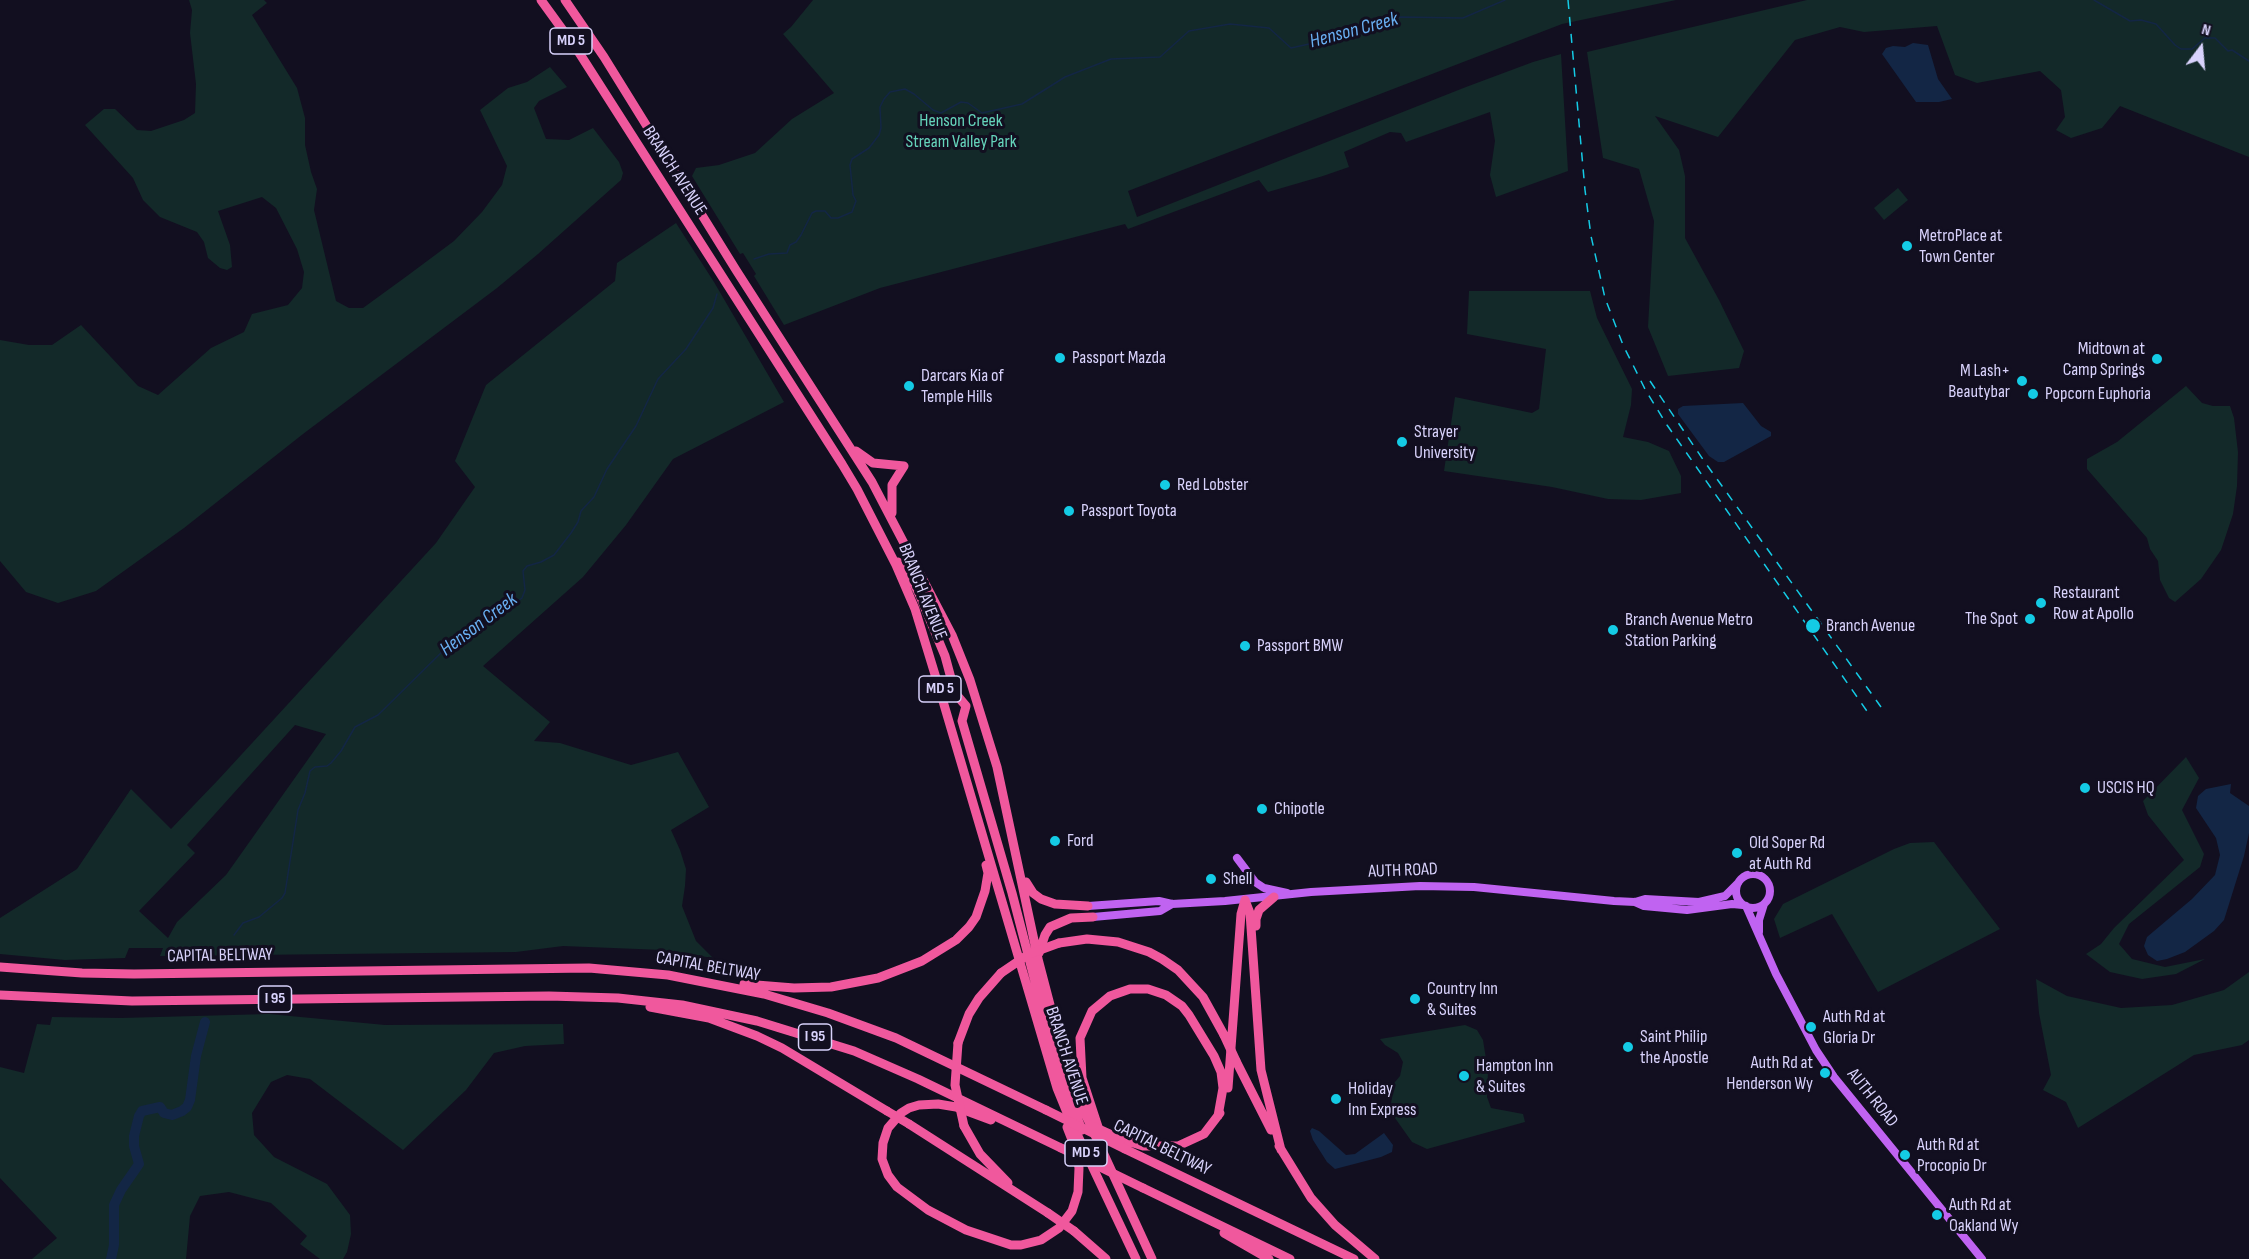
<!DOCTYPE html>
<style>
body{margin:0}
#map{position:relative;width:2249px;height:1259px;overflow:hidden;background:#120f20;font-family:"Sofia Sans Condensed",sans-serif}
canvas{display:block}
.north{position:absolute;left:2171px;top:18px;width:60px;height:60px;-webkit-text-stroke:4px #120f20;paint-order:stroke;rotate:16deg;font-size:16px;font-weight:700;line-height:24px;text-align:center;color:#d8d2fb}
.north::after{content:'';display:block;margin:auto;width:21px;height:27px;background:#d8d2fb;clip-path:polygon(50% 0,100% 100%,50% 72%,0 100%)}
</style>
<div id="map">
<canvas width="2249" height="1259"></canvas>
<div class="north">N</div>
</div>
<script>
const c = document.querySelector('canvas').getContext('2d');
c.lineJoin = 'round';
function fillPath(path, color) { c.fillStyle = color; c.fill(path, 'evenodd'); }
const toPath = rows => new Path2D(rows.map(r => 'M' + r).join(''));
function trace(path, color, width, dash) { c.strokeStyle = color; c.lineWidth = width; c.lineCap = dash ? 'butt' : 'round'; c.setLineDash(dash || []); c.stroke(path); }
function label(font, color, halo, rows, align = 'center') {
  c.font = font + ' "Sofia Sans Condensed",sans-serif'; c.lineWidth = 6; c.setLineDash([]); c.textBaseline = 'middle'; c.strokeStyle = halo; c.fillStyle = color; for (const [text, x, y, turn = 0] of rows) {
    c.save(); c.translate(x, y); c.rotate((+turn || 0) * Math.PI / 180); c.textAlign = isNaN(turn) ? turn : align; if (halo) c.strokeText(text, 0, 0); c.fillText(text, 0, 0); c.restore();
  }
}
fillPath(toPath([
 [189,0,264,0,267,3,252,15,297,88,305,118,305,145,311,172,317,189,314,210,336,301,349,308,363,308,407,276,454,241,482,212,502,185,507,166,480,110,508,88,527,82,550,67,567,87,539,101,534,108,546,139,569,140,593,128,619,162,623,173,621,180,538,254,497,288,303,434,184,528,96,591,58,603,26,592,0,561,0,340,29,345,52,345,81,325,138,386,158,395,211,348,244,332,252,314,288,305,302,288,304,272,297,249,276,208,262,197,218,211,230,245,232,267,227,270,220,268,208,258,204,242,197,232,160,217,143,200,133,178,85,125,104,109,115,109,137,130,151,131,184,120,195,113,196,84,190,33,192,10],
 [813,0,1676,0,1562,24,1128,191,1137,217,1466,87,1533,62,1561,54,1568,171,1496,197,1490,175,1495,141,1490,112,1406,142,1401,133,1390,132,1344,152,1349,167,1323,176,1268,192,1259,180,1128,229,1125,224,880,288,784,325,754,276,756,274,743,253,740,254,692,176,696,168,719,165,755,153,792,119,834,93,783,34,791,27],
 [1807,0,2249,0,2249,157,2120,106,2102,128,2071,138,2056,130,2065,117,2061,90,2040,71,1977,83,1955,75,1937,26,1864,32,1840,27,1795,40,1718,137,1655,116,1679,150,1685,176,1685,238,1719,300,1744,351,1739,368,1668,376,1648,327,1654,221,1639,169,1603,158,1587,52],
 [1898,188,1908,200,1884,220,1874,208],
 [676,223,714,282,784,402,673,459,626,525,583,577,483,666,550,722,534,741,560,743,631,765,678,752,709,807,671,830,680,850,686,869,685,886,682,906,696,941,713,958,663,950,563,946,516,952,160,956,163,948,129,948,125,958,65,960,0,954,0,918,77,869,131,789,171,829,219,779,436,543,475,487,455,461,486,385,615,281,617,263],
 [295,725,326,734,226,875,177,922,168,938,139,911,195,853,187,845],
 [1469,291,1590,291,1597,318,1632,389,1631,405,1623,437,1648,442,1669,451,1681,476,1681,493,1641,500,1608,499,1552,487,1444,471,1455,397,1532,413,1539,409,1546,349,1467,334],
 [2186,386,2202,403,2213,406,2230,406,2234,418,2238,452,2237,486,2233,514,2221,550,2201,579,2175,602,2169,598,2160,580,2158,561,2150,549,2147,538,2087,469,2087,459,2117,442],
 [2186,757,2199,778,2182,810,2204,854,2200,867,2129,924,2119,944,2132,959,2165,967,2205,959,2176,974,2142,979,2110,972,2086,954,2101,944,2114,928,2184,860,2148,815,2143,801],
 [1934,842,2000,929,1878,992,1832,914,1780,938,1774,919,1783,904,1894,849,1910,843],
 [2249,972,2249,1040,2242,1045,2194,1055,2078,1128,2066,1102,2043,1090,2051,1075,2039,1013,2036,979,2067,996,2121,1008,2172,1005,2224,990],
 [269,1014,385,1025,563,1024,564,1044,525,1046,494,1053,466,1090,403,1150,310,1079,287,1075,271,1082,252,1113,254,1135,274,1157,327,1184,350,1215,351,1234,347,1252,343,1259,320,1259,300,1244,307,1236,271,1203,229,1192,200,1196,190,1216,186,1259,32,1259,57,1238,0,1178,0,1067,24,1073,37,1024,50,1025,52,1017,121,1018],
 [1465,1025,1477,1030,1483,1040,1488,1072,1487,1097,1491,1108,1523,1114,1525,1122,1427,1149,1412,1142,1390,1111,1392,1097,1390,1088,1400,1076,1403,1062,1398,1053,1385,1045,1380,1039]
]), '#132929');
fillPath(toPath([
 [1913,43,1928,45,1938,79,1952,99,1939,102,1916,102,1882,54,1886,48,1893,46,1905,47],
 [1743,403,1761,426,1771,432,1771,436,1724,462,1718,462,1709,456,1678,414,1678,409,1683,406],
 [2231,784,2230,793,2249,806,2249,833,2244,856,2224,920,2214,931,2185,952,2167,959,2157,961,2148,955,2144,946,2147,937,2192,899,2215,875,2220,855,2216,838,2196,808,2198,796,2206,789],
 [1312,1128,1319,1131,1346,1155,1355,1154,1384,1133,1393,1145,1392,1152,1381,1157,1335,1169,1327,1162,1313,1140,1310,1131]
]), '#132645');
trace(toPath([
 [2094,0,2130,21,2141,20,2156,24,2175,45,2181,49,2192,49,2205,38,2215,38,2228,51,2232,50,2249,61],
 [754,259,769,254,787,253,790,245,796,242,801,235,812,213,816,211,825,211,831,218,838,218,852,212,856,201,853,195,850,165,852,159,869,148,879,135,881,128,880,107,884,99,890,92,905,89,914,94,933,110,941,113,961,102,968,103,982,113,1022,104,1065,77,1111,59,1160,57,1189,31,1230,24,1269,28,1291,48,1318,42,1401,17,1463,18,1505,0],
 [234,935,243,923,259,917,282,898,285,893,298,810,305,793,310,771,315,767,327,766,331,763,341,751,355,727,378,715,446,648,486,624,522,598,525,590,523,571,527,566,541,562,554,555,571,533,578,522,581,511,594,497,607,469,636,426,658,379,686,349,713,308,717,294]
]), '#132645', 1.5);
trace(toPath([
 [111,1259,114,1245,114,1205,121,1190,139,1164,134,1146,134,1136,139,1116,142,1111,160,1107,164,1113,172,1115,182,1111,187,1107,190,1100,196,1056,205,1022]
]), '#132645', 10);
trace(toPath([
 [1237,858,1255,882,1264,888,1287,893],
 '1736 891a17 17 0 1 1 34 0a17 17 0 1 1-34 0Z',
 [1635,902,1644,906,1687,910,1732,904,1743,905],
 [1088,906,1159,901,1172,904,1225,901,1311,892,1420,886,1474,887,1614,901,1635,902,1645,899,1699,902,1725,896,1738,883],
 [1746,906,1776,974,1816,1050,1834,1077,1982,1259],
 [1093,917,1160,911,1172,904],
 [1759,932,1759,920,1764,904]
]), '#c063f1', 8);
trace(toPath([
 [541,0,578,51,842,464,857,489,896,565,915,609,940,691,1057,1088,1068,1115,1136,1259],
 [565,0,604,57,736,270,872,482,952,635,970,680,997,767,1038,959,1055,1024,1084,1111,1152,1259],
 [856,451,873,463,904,466],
 [892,513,892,485,904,466],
 [898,562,910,576,920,596,945,656,955,693,966,706,962,721,1012,893,1056,1062,1082,1130],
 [1026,882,1033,893,1041,899,1055,904,1088,906],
 [1245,900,1250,913,1261,1070,1281,1150],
 [1256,926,1256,919,1259,910,1274,897],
 [1059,943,1087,939,1118,942,1149,952,1162,959,1178,970,1203,997,1224,1035],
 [1039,953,1045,935,1050,927,1071,918,1093,917],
 [0,967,82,973,134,974,589,968,668,975,764,994,828,1013,896,1038,1046,1110],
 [744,984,794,988,831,987,878,978,922,961,956,940,969,927,976,917,985,891,988,873,986,865],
 [0,995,132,1001,549,996,618,998,682,1005,757,1021,854,1051,918,1079,1061,1148],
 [650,1007,709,1018,757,1036,782,1048,887,1111],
 [958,1043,969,1014,979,998,1001,973],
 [1236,1061,1271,1130],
 [1228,1088,1241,914,1245,900],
 [991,1120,956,1107,938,1104,919,1105,909,1108,901,1113,888,1128,883,1143,882,1159,888,1175,897,1187,928,1210,966,1230,1011,1245,1021,1245,1041,1240,1059,1228,1072,1211,1078,1192,1079,1168,1076,1150,1067,1127],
 [909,1124,1048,1213],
 [964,1126,980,1154,1008,1183],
 [1100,1133,1082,1078,1080,1038,1092,1011,1110,996,1130,989,1148,989,1166,995,1182,1006,1189,1015,1214,1056,1221,1072,1223,1088,1218,1116],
 [1121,1139,1143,1146,1178,1146,1204,1134,1220,1113],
 [1279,1146,1311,1198,1335,1225,1375,1259],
 [1125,1149,1354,1259],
 [1143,1188,1290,1259],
 [1074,1231,1106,1259],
 [1224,1233,1269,1259]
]), '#f0589d', 9);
trace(toPath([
 [1568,0,1585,190,1591,236,1605,298,1623,345,1646,391,1667,425,1869,714],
 [1650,381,1704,461,1881,707]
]), '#14cbe5', 1.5, [9, 8]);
trace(toPath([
 [1001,973,1029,954,1059,943],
 [1224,1035,1236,1061],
 [958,1043,955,1085,964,1126],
 [1046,1110,1125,1149],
 [887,1111,909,1124],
 [1090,1125,1121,1139],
 [1061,1148,1143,1188],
 [1048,1213,1074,1231]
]), '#f0589d', 9);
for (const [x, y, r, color] of [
 [1907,246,6,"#14cbe5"],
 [1060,358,6,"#14cbe5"],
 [2157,359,6,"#14cbe5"],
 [2022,381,6,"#14cbe5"],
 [909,386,6,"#14cbe5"],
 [2033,394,6,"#14cbe5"],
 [1402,442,6,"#14cbe5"],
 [1165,485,6,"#14cbe5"],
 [1069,511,6,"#14cbe5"],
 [2041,603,6,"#14cbe5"],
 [2030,619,6,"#14cbe5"],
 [1813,626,8,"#14cbe5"],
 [1613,630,6,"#14cbe5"],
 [1245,646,6,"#14cbe5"],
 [2085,788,6,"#14cbe5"],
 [1262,809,6,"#14cbe5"],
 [1055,841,6,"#14cbe5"],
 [1737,853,6,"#14cbe5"],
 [1211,879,6,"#14cbe5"],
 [1415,999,6,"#14cbe5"],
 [1811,1027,6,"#14cbe5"],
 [1628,1047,6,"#14cbe5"],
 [1825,1073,6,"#14cbe5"],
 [1464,1076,6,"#14cbe5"],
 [1336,1099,6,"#14cbe5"],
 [1905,1155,6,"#14cbe5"],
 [1937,1215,6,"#14cbe5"]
]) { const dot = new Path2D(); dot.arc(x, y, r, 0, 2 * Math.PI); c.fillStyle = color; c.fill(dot); trace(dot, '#120f20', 2); }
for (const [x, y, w] of [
 [571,41,42],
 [940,689,42],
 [275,999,33],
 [815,1037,33],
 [1086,1153,42]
]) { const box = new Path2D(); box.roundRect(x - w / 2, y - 13, w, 26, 4.5); c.fillStyle = '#120f20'; c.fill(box); trace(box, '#d8d2fb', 1.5); }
label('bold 16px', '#d8d2fb', null, [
 ["MD 5",571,41],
 ["MD 5",940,689],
 ["I 95",275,999],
 ["I 95",815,1037],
 ["MD 5",1086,1153]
]);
label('18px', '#65d4bb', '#120f20', [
 ["Henson Creek",961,121],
 ["Stream Valley Park",961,142]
]);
label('18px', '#d8d2fb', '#120f20', [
 ["BRANCH AVENUE",674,171,57],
 ["BRANCH AVENUE",922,592,68],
 ["AUTH ROAD",1403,871,-2],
 ["CAPITAL BELTWAY",220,956,-1],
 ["CAPITAL BELTWAY",708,967,10],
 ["BRANCH AVENUE",1066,1056,72],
 ["AUTH ROAD",1872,1098,51],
 ["CAPITAL BELTWAY",1162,1148,26]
]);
label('18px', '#d8d2fb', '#120f20', [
 ["MetroPlace at",1919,236],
 ["Town Center",1919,257],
 ["Midtown at",2145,349,"right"],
 ["Camp Springs",2145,370,"right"],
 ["Passport Mazda",1072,358],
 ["M Lash+",2010,371,"right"],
 ["Beautybar",2010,392,"right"],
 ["Darcars Kia of",921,376],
 ["Temple Hills",921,397],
 ["Popcorn Euphoria",2045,394],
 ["Strayer",1414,432],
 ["University",1414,453],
 ["Red Lobster",1177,485],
 ["Passport Toyota",1081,511],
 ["Restaurant",2053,593],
 ["Row at Apollo",2053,614],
 ["The Spot",2018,619,"right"],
 ["Branch Avenue Metro",1625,620],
 ["Station Parking",1625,641],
 ["Branch Avenue",1826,626],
 ["Passport BMW",1257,646],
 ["USCIS HQ",2097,788],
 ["Chipotle",1274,809],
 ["Ford",1067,841],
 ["Old Soper Rd",1749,843],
 ["at Auth Rd",1749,864],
 ["Shell",1223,879],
 ["Country Inn",1427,989],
 ["& Suites",1427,1010],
 ["Auth Rd at",1823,1017],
 ["Gloria Dr",1823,1038],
 ["Saint Philip",1640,1037],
 ["the Apostle",1640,1058],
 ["Auth Rd at",1813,1063,"right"],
 ["Henderson Wy",1813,1084,"right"],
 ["Hampton Inn",1476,1066],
 ["& Suites",1476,1087],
 ["Holiday",1348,1089],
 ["Inn Express",1348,1110],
 ["Auth Rd at",1917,1145],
 ["Procopio Dr",1917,1166],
 ["Auth Rd at",1949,1205],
 ["Oakland Wy",1949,1226]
], 'left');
label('italic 20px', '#69aff2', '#120f20', [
 ["Henson Creek",1354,31,-15],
 ["Henson Creek",479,625,-37]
]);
</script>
